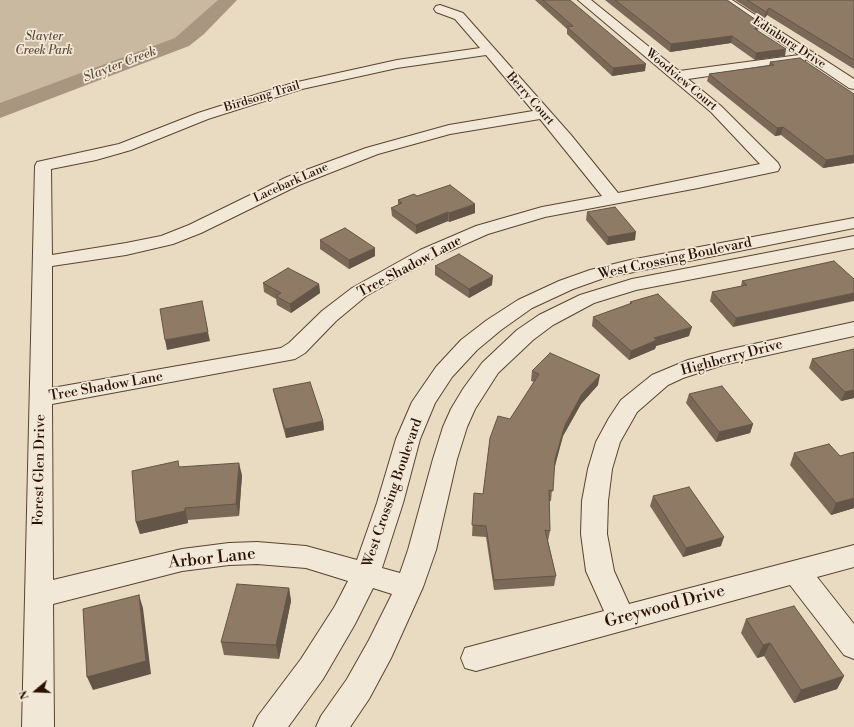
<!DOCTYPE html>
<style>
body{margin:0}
#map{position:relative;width:854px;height:727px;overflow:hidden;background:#e9dbc2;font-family:"Libre Bodoni",serif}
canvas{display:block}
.north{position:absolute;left:16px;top:671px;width:40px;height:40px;-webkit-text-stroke:3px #f1e8d7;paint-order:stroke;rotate:251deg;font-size:11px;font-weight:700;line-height:16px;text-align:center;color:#2b1100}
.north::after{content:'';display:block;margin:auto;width:14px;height:18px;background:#2b1100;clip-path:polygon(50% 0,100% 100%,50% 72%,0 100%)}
</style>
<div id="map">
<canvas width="854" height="727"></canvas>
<div class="north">N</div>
</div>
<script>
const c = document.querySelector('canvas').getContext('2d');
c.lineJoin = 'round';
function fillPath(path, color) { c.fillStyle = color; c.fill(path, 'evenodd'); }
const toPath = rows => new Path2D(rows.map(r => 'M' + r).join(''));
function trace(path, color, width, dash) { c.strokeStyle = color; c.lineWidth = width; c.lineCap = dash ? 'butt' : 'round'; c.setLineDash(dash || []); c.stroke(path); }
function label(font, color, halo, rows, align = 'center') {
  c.font = font + ' "Libre Bodoni",serif'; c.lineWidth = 3.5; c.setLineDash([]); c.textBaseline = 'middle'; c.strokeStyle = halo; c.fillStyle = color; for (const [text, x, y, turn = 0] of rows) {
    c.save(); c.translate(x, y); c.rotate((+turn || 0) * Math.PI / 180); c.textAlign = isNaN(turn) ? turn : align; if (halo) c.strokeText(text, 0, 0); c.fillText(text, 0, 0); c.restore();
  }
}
fillPath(toPath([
 [0,0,223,0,183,39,0,107]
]), '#c9b9a1');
fillPath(toPath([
 [218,0,237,0,204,34,189,46,0,118,0,103,175,38,218,0]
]), '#a89680');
const minor = toPath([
 [578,0,591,0,679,71,799,55,718,0,732,0,854,79,854,89,849,88,806,59,804,62,799,63,688,79,721,106,778,163,780,167,778,171,698,188,545,217,488,234,434,258,366,296,336,321,305,353,295,359,52,404,53,580,182,549,229,543,257,542,306,546,357,560,377,503,396,439,412,402,436,367,461,340,487,320,518,300,559,281,590,270,630,260,854,218,854,228,604,278,573,289,532,308,501,330,477,350,452,377,435,403,420,439,403,503,382,568,400,573,408,550,433,459,443,427,451,409,463,389,482,363,517,330,539,315,580,295,632,279,854,236,854,248,636,290,594,303,553,325,533,340,498,373,475,409,467,427,457,459,436,550,423,587,391,658,369,699,350,727,316,727,321,716,347,679,369,640,392,594,373,588,355,624,323,679,288,727,253,727,258,716,301,659,335,606,348,581,306,568,257,564,229,565,182,571,53,604,54,727,22,727,35,166,37,162,119,144,198,113,293,83,397,60,480,48,455,19,436,12,434,9,436,6,440,5,463,13,571,135,618,193,760,164,711,112,578,0],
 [486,55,533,111,449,125,366,148,287,177,189,225,161,236,126,243,52,255,51,169,96,160,131,150,208,119,302,89,397,68,486,55],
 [540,119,602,196,542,207,476,226,420,250,352,288,322,311,289,343,281,348,52,388,52,266,126,255,173,244,201,233,299,185,378,154,450,134,540,119],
 [854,322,854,336,723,365,683,378,668,385,637,412,620,442,612,469,608,501,607,534,614,571,629,604,854,545,854,567,817,577,854,624,854,659,844,655,790,585,476,671,465,668,461,658,465,648,604,611,586,571,581,534,582,501,588,469,596,442,609,418,621,400,652,375,688,360,722,351,854,322]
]);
trace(minor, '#5a4430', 2);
fillPath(minor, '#f1e8d7');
fillPath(toPath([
 [535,0,570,0,645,71,612,76,567,34,567,29],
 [605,0,727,0,759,22,757,30,785,56,755,60,731,43,670,52],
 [735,0,854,0,854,69,767,15,764,19],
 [770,62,854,94,854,163,823,168,781,135,775,136,707,81,709,74,769,65],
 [417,196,475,213,449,222,448,221,416,234,392,216,391,208,398,205,398,200],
 [587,212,635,240,607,245,586,220],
 [320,240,375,256,349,269,320,249],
 [834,261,733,327,710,301,712,292,741,286,742,281],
 [435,266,492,285,469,298,435,275],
 [263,283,319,284,320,293,291,313,277,305,276,299,264,292],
 [630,302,689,336,656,346,655,349,629,360,592,326,593,317,630,304],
 [854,349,854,398,841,401,809,368,812,359],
 [532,371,598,385,581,404,563,436,554,467,551,501,549,501,550,531,548,541,556,576,554,586,494,590,486,537,472,536,474,493,483,494,510,419,534,382,531,381],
 [273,389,323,421,324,430,286,438,275,398],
 [689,394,753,424,750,433,716,442,686,403],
 [794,453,854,508,831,515,790,465],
 [180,467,242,475,239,516,188,520,188,523,140,534,136,522],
 [653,496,721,546,683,557,650,506],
 [289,588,291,601,279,659,224,655,221,642],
 [746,619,844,676,837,689,794,703,764,656,757,658,741,633]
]), '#7a6957');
fillPath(toPath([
 [769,8,767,15,764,19,766,12],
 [759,22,758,29,753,36,755,29],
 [732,36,731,43,670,52,671,44],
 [786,49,785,56,755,60,756,53],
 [646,64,645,71,612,76,613,68],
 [783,127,781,135,775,136,777,128],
 [854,155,854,163,823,168,826,160],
 [475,204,475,213,449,222,449,213],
 [448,212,448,221,416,234,416,225],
 [636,232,635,240,607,245,608,237],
 [375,248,375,256,349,269,349,260],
 [493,276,492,285,469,298,469,289],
 [319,284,320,293,291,313,290,304],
 [854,293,854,301,733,327,736,318],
 [692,327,689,336,656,346,655,349,629,360,631,351,654,338],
 [208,332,210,341,167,350,165,340],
 [600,375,598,385,581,404,563,436,554,470,555,459,565,425,582,394],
 [854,390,854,398,841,401,845,392],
 [323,421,324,430,286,438,285,429],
 [753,424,750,433,716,442,719,432],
 [239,463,242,475,239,516,236,504],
 [854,498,854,508,831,515,836,503],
 [185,508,188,523,140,534,136,522],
 [724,537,721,546,683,557,686,548],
 [289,588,291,601,279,659,276,645],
 [139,595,143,608,151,674,93,690,87,677],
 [770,643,764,656,757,658,763,645],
 [844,676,837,689,794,703,801,690]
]), '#635547');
const building = toPath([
 [543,0,570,0,646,64,613,68,567,27,573,26,543,0],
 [615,0,727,0,759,22,755,29,786,49,756,53,732,36,671,44,615,0],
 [747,0,854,0,854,60,769,8,766,12,747,0],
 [800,58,854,94,854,155,826,160,783,127,777,128,709,74,774,65,770,62,800,58],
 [450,185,475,204,449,213,448,212,416,225,391,208,402,203,398,200,414,194,417,196,450,185],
 [615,207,636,232,608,237,587,212,615,207],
 [345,228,375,248,349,260,320,240,345,228],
 [459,254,493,276,469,289,435,266,459,254],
 [834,261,854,279,854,293,736,318,712,292,747,285,742,281,834,261],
 [288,268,319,284,290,304,276,296,281,293,263,283,288,268],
 [658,294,692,327,654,338,657,340,631,351,593,317,632,303,630,302,658,294],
 [202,301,208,332,165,340,160,309,202,301],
 [854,349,854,390,845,392,812,359,854,349],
 [550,353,600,375,582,394,565,425,555,459,553,491,549,490,550,531,545,530,556,576,494,580,486,526,472,525,474,493,483,494,490,438,498,416,510,419,539,374,532,371,550,353],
 [310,382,323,421,285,429,273,389,310,382],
 [722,386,753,424,719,432,689,394,722,386],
 [829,444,840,456,854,452,854,498,836,503,794,453,829,444],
 [178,461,179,467,239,463,236,504,185,508,185,511,136,522,132,471,178,461],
 [689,487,724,537,686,548,653,496,689,487],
 [237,584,289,588,276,645,221,642,237,584],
 [139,595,146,661,87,677,83,609,139,595],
 [794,606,844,676,801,690,770,643,763,645,746,619,794,606]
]);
fillPath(building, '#8e7a65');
trace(building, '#635547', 1);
label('italic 12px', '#624c38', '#f1e8d7', [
 ["Slayter",44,37],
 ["Creek Park",44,51]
]);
label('12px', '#2b1100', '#f1e8d7', [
 ["Edinburg Drive",789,43,33],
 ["Woodview Court",681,80,40],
 ["Birdsong Trail",262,97,-17],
 ["Berry Court",530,99,49],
 ["Lacebark Lane",291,183,-24]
]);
label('italic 13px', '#634d3a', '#f1e8d7', [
 ["Slayter Creek",120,65,-21]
]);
label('14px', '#2b1100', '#f1e8d7', [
 ["West Crossing Boulevard",675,259,-12],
 ["Tree Shadow Lane",410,267,-28],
 ["Highberry Drive",732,358,-15],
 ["Tree Shadow Lane",106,387,-10],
 ["Forest Glen Drive",40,470,-89],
 ["West Crossing Boulevard",393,493,-71]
]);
label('17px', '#2b1100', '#f1e8d7', [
 ["Arbor Lane",212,559,-6],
 ["Greywood Drive",665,607,-15]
]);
</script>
